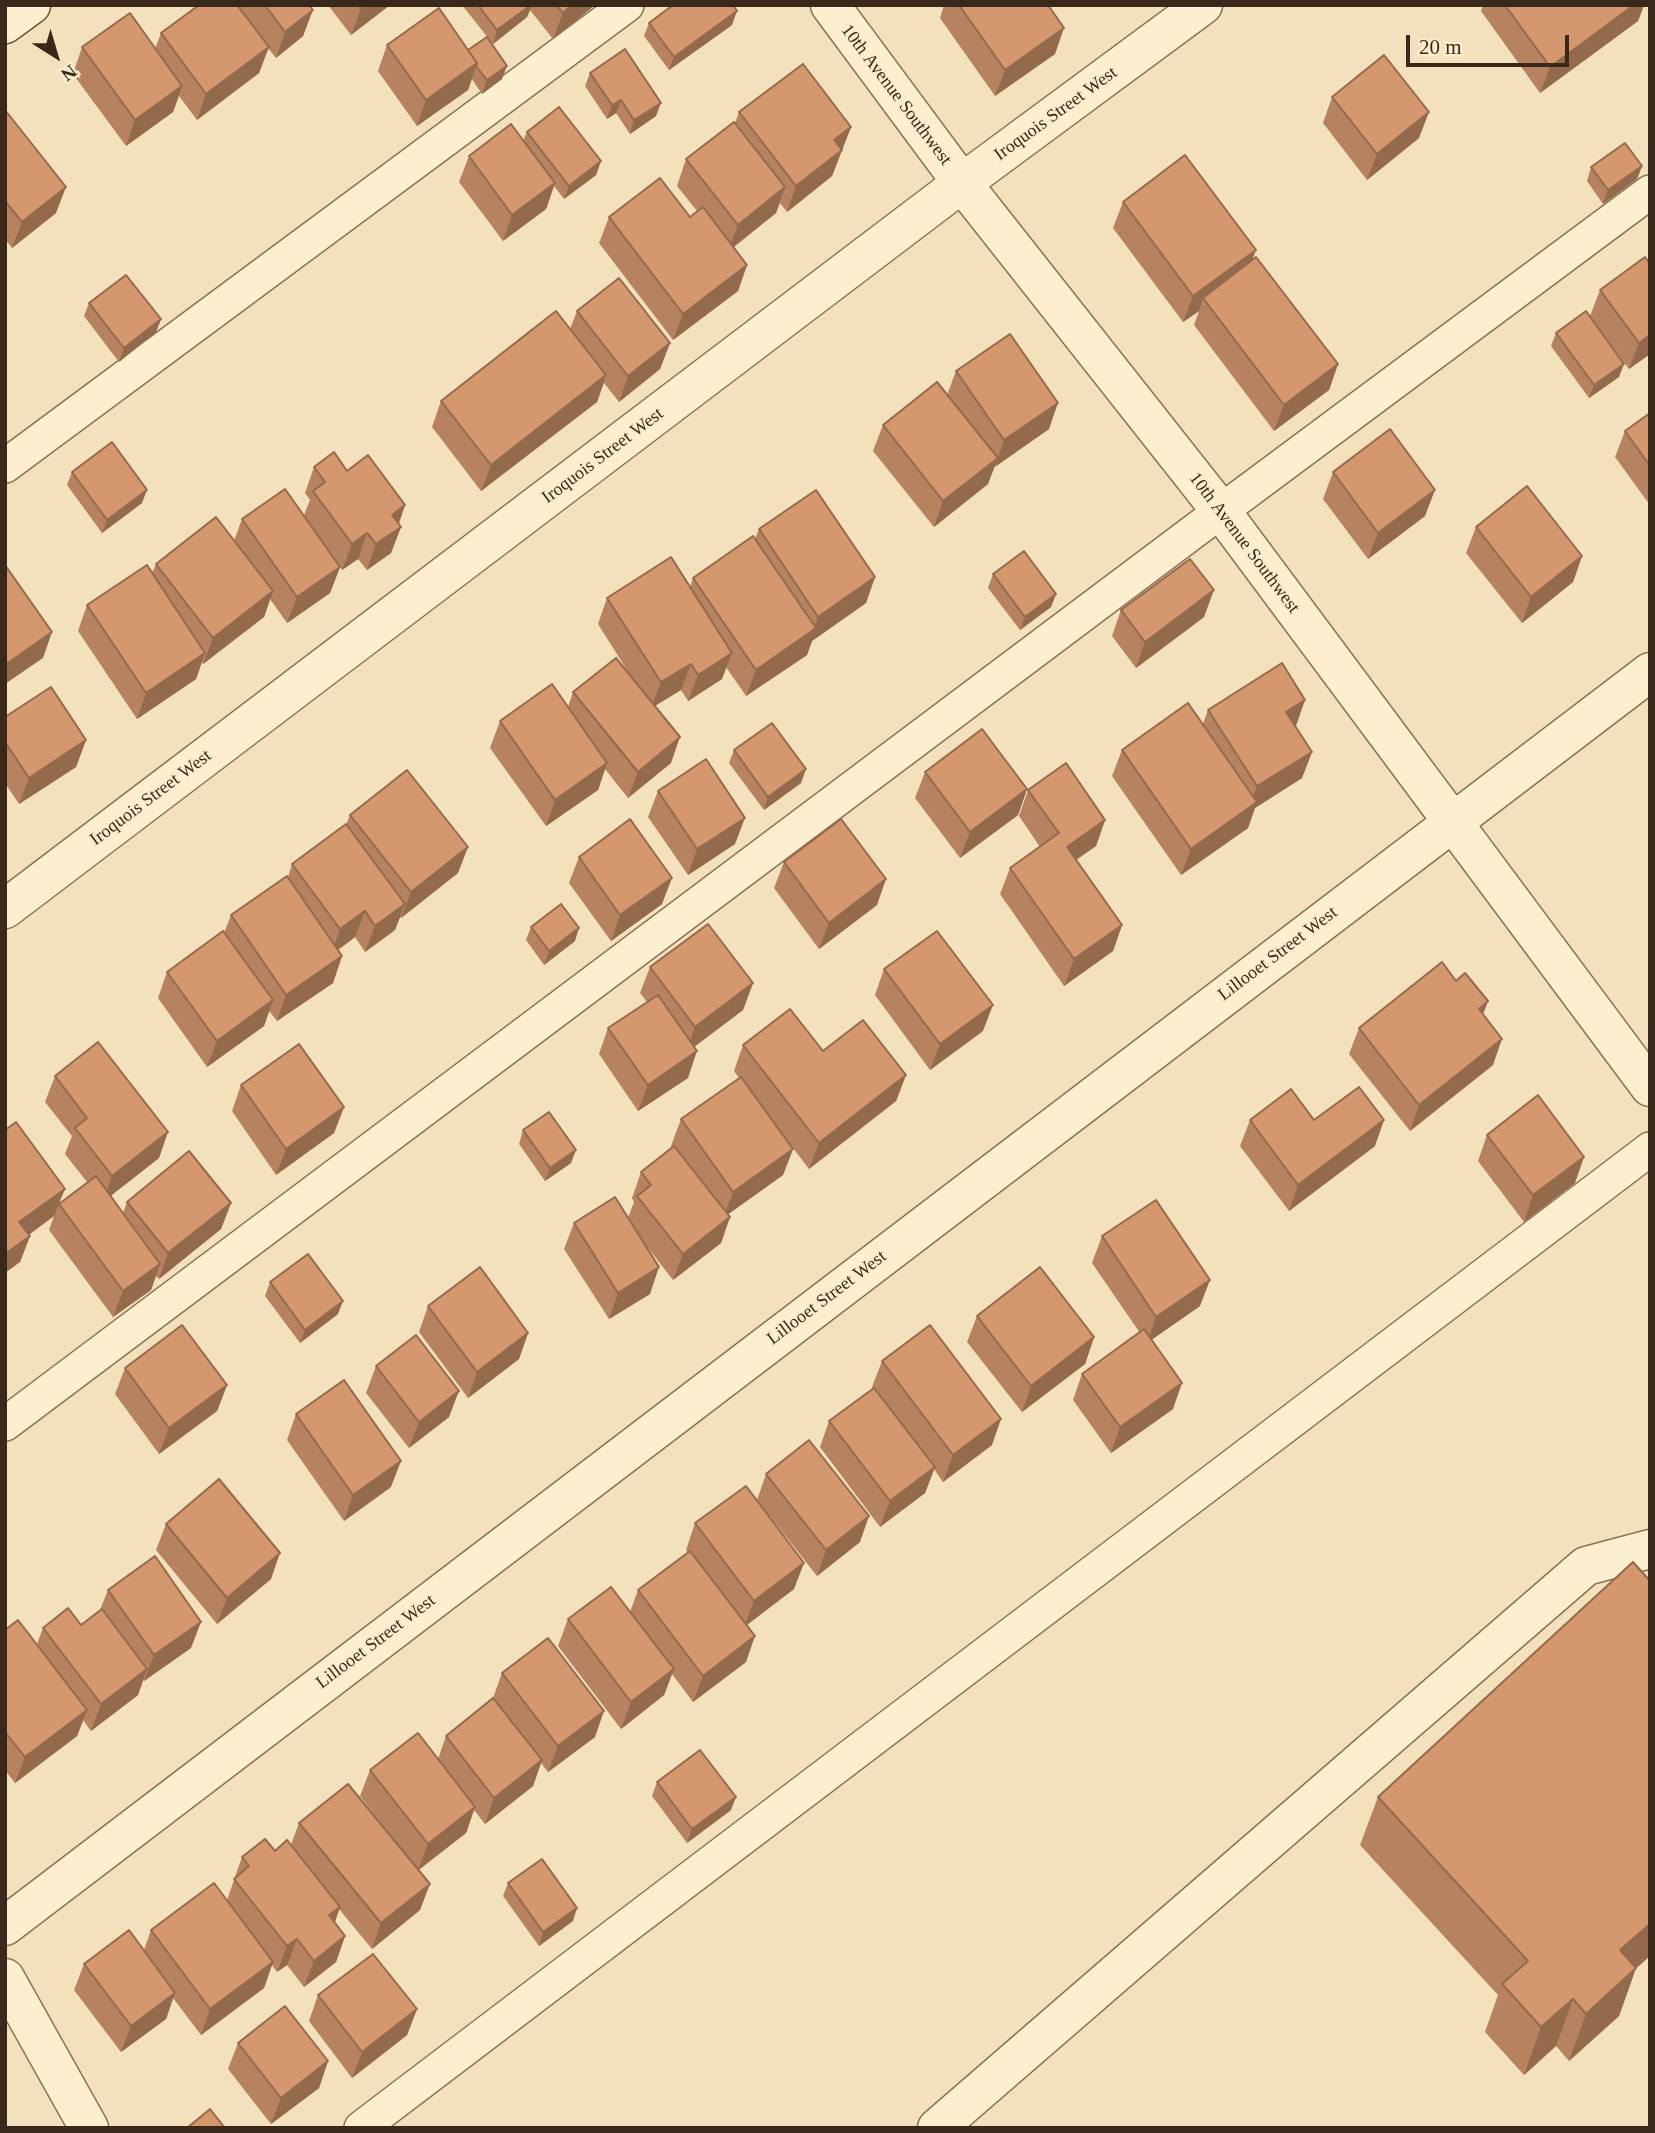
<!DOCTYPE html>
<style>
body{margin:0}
#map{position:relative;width:1655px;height:2133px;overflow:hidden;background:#f2e1bc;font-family:"Times New Roman",serif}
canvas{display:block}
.frame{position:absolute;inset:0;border:7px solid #39291a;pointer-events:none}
.north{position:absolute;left:21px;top:21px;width:70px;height:70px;-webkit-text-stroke:5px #f9eccd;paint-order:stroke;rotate:143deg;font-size:19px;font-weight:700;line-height:28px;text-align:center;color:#39291a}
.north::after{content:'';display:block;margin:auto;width:24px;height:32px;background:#39291a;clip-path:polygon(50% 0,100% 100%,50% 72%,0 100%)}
.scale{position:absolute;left:1406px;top:35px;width:163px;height:32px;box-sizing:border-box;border:4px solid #39291a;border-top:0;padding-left:9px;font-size:21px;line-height:24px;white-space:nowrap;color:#39291a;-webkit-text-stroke:5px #f9eccd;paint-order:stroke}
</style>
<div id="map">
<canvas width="1655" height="2133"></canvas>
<div class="frame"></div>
<div class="north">N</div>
<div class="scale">20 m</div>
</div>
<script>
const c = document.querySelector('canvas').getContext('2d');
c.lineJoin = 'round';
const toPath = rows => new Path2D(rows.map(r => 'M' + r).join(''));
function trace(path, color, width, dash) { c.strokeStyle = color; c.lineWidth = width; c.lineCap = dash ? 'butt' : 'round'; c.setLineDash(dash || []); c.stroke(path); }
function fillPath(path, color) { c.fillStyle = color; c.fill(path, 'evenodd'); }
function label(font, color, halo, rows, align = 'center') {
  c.font = font + ' "Times New Roman",serif'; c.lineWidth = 5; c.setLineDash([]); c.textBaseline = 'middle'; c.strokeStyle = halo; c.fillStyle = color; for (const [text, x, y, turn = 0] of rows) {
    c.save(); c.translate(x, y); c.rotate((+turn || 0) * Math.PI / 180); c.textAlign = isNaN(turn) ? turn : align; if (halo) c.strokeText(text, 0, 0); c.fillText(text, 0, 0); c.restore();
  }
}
const lane = toPath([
 [5,466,627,5],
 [5,1424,1221,511,1650,192],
 [361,2128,1650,1149]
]);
const street = toPath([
 [830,5,962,183,1221,511,1650,1087],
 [5,909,962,183,1203,5],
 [5,1926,1650,672],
 [5,1978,89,2128],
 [937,2128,1586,1566,1650,1549]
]);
const secondary = toPath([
 [5,24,31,5]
]);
trace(lane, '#8c7154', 36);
trace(street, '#8c7154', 41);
trace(secondary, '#6d5237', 41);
trace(lane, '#fcefd0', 33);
trace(street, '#fcefd0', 38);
trace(secondary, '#fcefd0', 38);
fillPath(toPath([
 [199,5,309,5,303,36,276,58,268,48,259,73,197,120,179,96,173,112,126,146,73,74,82,47,155,49,161,33],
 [328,5,390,5,351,35],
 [462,5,595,5,553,39,530,10,527,17,493,44],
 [944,5,1048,5,1055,54,995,96,940,18],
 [1483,5,1644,5,1638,21,1540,93,1481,11],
 [649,23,732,25,669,70,644,36],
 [387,45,468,50,502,79,482,94,472,79,468,90,417,126,378,71],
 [590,73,656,116,630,134,616,113,607,119,585,86],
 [1332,97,1419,138,1367,180,1323,123],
 [5,110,56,213,12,248,5,239],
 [739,112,851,127,832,176,787,212,780,203,776,213,734,247,747,265,738,291,673,340,599,243,609,217,690,217,697,211,677,186,686,159,735,123],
 [527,132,601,161,596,175,564,199,554,186,546,209,503,241,459,182,469,156,523,141],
 [1642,166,1637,179,1603,204,1587,181,1591,167],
 [1123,202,1252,261,1338,364,1329,390,1274,431,1194,325,1199,311,1183,322,1113,228],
 [1650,264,1650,354,1629,369,1590,316,1600,290],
 [89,303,161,319,156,332,119,362,84,316],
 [577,311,670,343,660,369,619,402,604,383,597,402,481,491,432,427,441,401,570,329],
 [1556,333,1619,377,1589,398,1551,346],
 [956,371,1049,429,994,466,988,484,934,527,873,451,883,425,947,395],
 [1650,413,1650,505,1615,457,1625,431],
 [314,467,347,471,405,505,399,524,401,527,391,553,367,570,358,559,342,570,340,567,330,593,287,623,270,599,264,617,203,664,202,662,196,679,137,719,78,631,87,605,152,573,156,564,234,541,242,519,304,515,310,500,305,493],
 [72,472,142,503,102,533,67,485],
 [1333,472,1425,516,1368,559,1323,499],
 [1476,527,1582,556,1573,582,1522,623,1466,553],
 [759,529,875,577,866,603,812,641,807,655,746,696,726,667,722,679,688,701,681,690,655,706,671,763,628,798,605,769,598,790,546,826,490,748,500,721,568,707,573,692,632,678,598,624,607,598,690,587,693,578,755,539],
 [993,574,1056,594,1051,607,1020,630,988,588],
 [1121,610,1204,617,1136,668,1112,636],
 [1208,710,1295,726,1312,752,1302,778,1255,808,1248,828,1181,875,1112,776,1122,750,1203,724],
 [5,717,86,740,76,767,19,804,5,783],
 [734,750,801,783,764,810,729,763],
 [925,772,1027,789,1018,815,960,858,915,798],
 [1028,790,1105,820,1096,846,1076,860,1122,925,1113,951,1064,986,1000,894,1010,868,1040,847,1019,816],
 [658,791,735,844,688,875,648,817],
 [350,815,458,873,401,918,400,917,395,930,365,952,355,937,338,950,342,956,333,983,277,1021,269,1011,264,1026,207,1067,158,998,167,972,224,933,231,915,288,877,292,864,346,825],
 [579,857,662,904,611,941,569,883],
 [784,862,877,905,819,949,774,888],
 [531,927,575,941,544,965,526,940],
 [650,967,753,983,743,1010,694,1047,688,1078,638,1111,599,1054,608,1028,647,1002,640,993],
 [884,969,983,1031,930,1070,875,995],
 [1456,981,1488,1001,1483,1014,1493,1065,1410,1131,1349,1054,1359,1028],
 [743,1045,823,1051,906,1075,896,1101,809,1169,780,1131,793,1149,783,1175,728,1214,730,1217,721,1243,673,1280,645,1244,650,1294,609,1319,564,1249,574,1223,628,1218,634,1202,632,1198,641,1172,672,1147,671,1146,681,1119,739,1078,734,1071],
 [55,1076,159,1158,110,1196,123,1213,127,1202,231,1203,221,1229,159,1279,156,1276,151,1290,113,1317,49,1230,54,1216,29,1235,30,1236,20,1262,5,1130,60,1203,87,1182,65,1154,72,1136,45,1102],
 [241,1085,344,1107,334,1133,276,1175,232,1111],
 [1250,1120,1314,1120,1375,1146,1289,1211,1240,1146],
 [523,1130,571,1163,545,1181,519,1144],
 [1487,1135,1575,1183,1524,1222,1478,1161],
 [1102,1236,1200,1306,1151,1340,1173,1409,1111,1453,1073,1400,1082,1374,1140,1333,1092,1263],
 [270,1282,338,1314,300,1343,265,1296],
 [428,1306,528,1333,519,1359,468,1398,419,1332],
 [977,1316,1094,1337,1085,1364,1022,1412,967,1342],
 [882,1361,992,1445,943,1482,934,1469,925,1493,880,1527,820,1447,829,1421,873,1388,872,1387],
 [376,1366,449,1417,409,1448,366,1393],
 [125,1368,227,1385,217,1411,159,1454,115,1394],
 [296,1414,391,1487,344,1521,287,1440],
 [766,1474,860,1542,817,1576,757,1500],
 [695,1523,794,1589,747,1625,746,1662,693,1702,672,1674,664,1695,621,1729,558,1646,568,1619,630,1612,638,1590,688,1553,686,1550],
 [166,1524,271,1579,217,1624,156,1550],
 [108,1590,191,1648,144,1681,143,1680,138,1695,91,1731,83,1720,77,1736,15,1783,5,1770,5,1630,37,1644,43,1628,81,1625,100,1610],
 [502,1673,595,1737,548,1772,541,1763,533,1786,485,1824,474,1810,466,1833,419,1870,420,1910,372,1949,339,1909,335,1922,345,1936,336,1962,304,1987,287,1965,277,1972,272,1965,264,1988,201,2035,173,1998,166,2019,121,2052,74,1990,84,1964,144,1950,151,1930,227,1900,242,1857,275,1851,291,1845,299,1823,402,1850,360,1796,370,1770,438,1759,446,1736,493,1698],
 [657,1782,731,1810,687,1843,652,1796],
 [1378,1797,1650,1956,1636,1968,1619,2016,1569,2061,1556,2046,1524,2075,1485,2032,1498,1995,1360,1845],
 [508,1883,573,1921,539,1946,503,1896],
 [318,1995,417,2009,407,2035,352,2078,309,2021],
 [238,2043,328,2061,319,2088,271,2124,228,2069]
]), '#b6825f');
fillPath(toPath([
 [366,5,390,5,351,35,361,9],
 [531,5,532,5,527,17,493,44,497,30],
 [572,5,595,5,553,39,563,13],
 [1634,5,1644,5,1638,21,1540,93,1550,67],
 [313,10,303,36,276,58,285,32],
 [737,11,732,25,669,70,674,57],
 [1064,28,1055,54,995,96,1005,70],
 [269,47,259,73,197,120,206,94],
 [477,63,468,90,417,126,426,100],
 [507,66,502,79,482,94,487,80],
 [182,86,173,112,126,146,135,120],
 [621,100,616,113,607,119,612,105],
 [661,103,656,116,630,134,634,120],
 [1429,112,1419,138,1367,180,1377,154],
 [851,127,832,176,787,212,796,186,834,140],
 [601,161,596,175,564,199,569,186],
 [1642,166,1637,179,1603,204,1608,190],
 [555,183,546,209,503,241,512,215],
 [66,187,56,213,12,248,22,222],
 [785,187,776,213,728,251,738,225],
 [1256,250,1246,276,1203,298,1199,311,1183,322,1193,296],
 [747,265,738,291,673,340,683,314],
 [161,319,156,332,119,362,124,348],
 [1650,335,1650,354,1629,369,1639,343],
 [670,343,660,369,619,402,628,376],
 [1338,364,1329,390,1274,431,1284,405],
 [1624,364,1619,377,1589,398,1594,385],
 [606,375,597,402,481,491,491,465],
 [1058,403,1049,429,995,467,1004,440],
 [998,458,988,484,934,527,943,501],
 [147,490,142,503,102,533,107,520],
 [1435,490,1425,516,1368,559,1378,533],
 [405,505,396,530,401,527,391,553,367,570,376,544,392,515],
 [367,533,358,559,342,570,352,544],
 [1582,556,1573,582,1522,623,1531,597],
 [340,567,330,593,287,623,297,597],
 [875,577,866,603,812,641,807,655,746,696,756,670,813,631,818,617],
 [1214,590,1204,617,1136,668,1145,642],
 [273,591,264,617,203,664,213,638],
 [1056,594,1051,607,1020,630,1025,617],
 [52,632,43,658,5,684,5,665],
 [205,653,196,679,137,719,146,693],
 [732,653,722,679,688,701,698,675],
 [691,664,681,690,651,708,661,682],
 [1305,700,1296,726,1286,712],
 [680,737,671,763,628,798,638,772],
 [86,740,76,767,19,804,29,778],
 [1312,752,1302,778,1255,808,1248,828,1181,875,1191,849,1249,808,1257,786],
 [607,763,598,790,546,826,555,800],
 [806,769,801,783,764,810,768,797],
 [1027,789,1018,815,960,858,970,832],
 [745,818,735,844,688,875,697,849],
 [1105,820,1096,846,1057,873,1067,847],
 [468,847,458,873,401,918,411,892],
 [672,878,662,904,611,941,620,915],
 [886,879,877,905,819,949,829,923],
 [405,904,395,930,365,952,375,926],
 [365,911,355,937,331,955,340,929],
 [1122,925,1113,951,1064,986,1074,959],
 [579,928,575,941,544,965,549,951],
 [342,956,333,983,277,1021,286,995],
 [753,983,743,1010,686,1053,695,1027],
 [273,1000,264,1026,207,1067,217,1041],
 [1488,1001,1478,1027,1479,1009],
 [993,1005,983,1031,930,1070,940,1044],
 [1502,1039,1493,1065,1410,1131,1419,1105],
 [697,1051,688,1078,638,1111,648,1085],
 [906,1075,896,1101,809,1169,819,1143],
 [344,1107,334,1133,276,1175,286,1149],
 [1384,1120,1375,1146,1289,1211,1298,1185],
 [168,1132,159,1158,103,1202,112,1176],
 [793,1149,783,1175,723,1218,733,1192],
 [576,1150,571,1163,545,1181,550,1168],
 [1584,1157,1575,1183,1524,1222,1533,1195],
 [65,1189,54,1216,10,1248,19,1222],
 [231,1203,221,1229,159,1279,168,1253],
 [730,1217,721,1243,673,1280,683,1254],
 [30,1236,20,1262,5,1273,5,1254],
 [160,1264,151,1290,113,1317,123,1291],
 [659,1267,650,1294,609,1319,618,1293],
 [1210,1280,1200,1306,1147,1343,1156,1317],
 [343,1301,338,1314,300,1343,305,1330],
 [528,1333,519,1359,468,1398,477,1372],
 [1094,1337,1085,1364,1022,1412,1031,1386],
 [1182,1383,1173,1409,1111,1453,1120,1427],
 [227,1385,217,1411,159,1454,169,1428],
 [459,1391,449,1417,409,1448,419,1422],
 [1001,1419,992,1445,943,1482,953,1455],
 [401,1461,391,1487,344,1521,353,1495],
 [935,1467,925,1493,880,1527,890,1501],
 [869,1516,860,1542,817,1576,826,1550],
 [280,1553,271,1579,217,1624,227,1598],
 [804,1563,794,1589,744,1627,754,1601],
 [201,1622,191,1648,144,1681,154,1655],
 [755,1636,746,1662,693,1702,703,1676],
 [147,1669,138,1695,91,1731,101,1704],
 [674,1669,664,1695,621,1729,631,1702],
 [87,1710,77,1736,15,1783,25,1757],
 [604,1711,595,1737,548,1772,558,1746],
 [542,1760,533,1786,485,1824,494,1798],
 [736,1797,731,1810,687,1843,692,1829],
 [475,1807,466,1833,418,1870,428,1844],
 [430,1884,420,1910,372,1949,381,1923],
 [340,1907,331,1933,329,1915],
 [577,1908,573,1921,539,1946,543,1932],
 [1650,1924,1650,1956,1603,1998,1620,1950],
 [345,1936,336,1962,304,1987,314,1961],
 [297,1939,287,1965,277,1972,287,1946],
 [273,1962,264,1988,201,2035,210,2009],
 [1636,1968,1619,2016,1569,2061,1586,2014],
 [175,1993,166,2019,121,2052,131,2026],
 [1573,1999,1556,2046,1524,2075,1541,2027],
 [417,2009,407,2035,352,2078,362,2052],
 [328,2061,319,2088,271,2124,281,2098]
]), '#946a4d');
const building = toPath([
 [199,5,237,5,269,47,206,94,161,33,199,5],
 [265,5,309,5,313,10,285,32,265,5],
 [358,5,366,5,361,9,358,5],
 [478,5,531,5,497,30,478,5],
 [556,5,572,5,563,13,556,5],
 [673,5,733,5,737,11,674,57,649,23,673,5],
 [959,5,1048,5,1064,28,1005,70,959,5],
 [1505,5,1634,5,1550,67,1505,5],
 [439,8,477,63,426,100,387,45,439,8],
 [130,13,182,86,135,120,82,47,130,13],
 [487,37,507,66,487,80,476,66,477,63,468,50,487,37],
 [625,49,661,103,634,120,621,100,612,105,590,73,625,49],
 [1384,55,1429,112,1377,154,1332,97,1384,55],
 [803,64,851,127,834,140,842,150,796,186,739,112,803,64],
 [559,107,601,161,569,186,527,132,559,107],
 [5,110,66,187,22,222,5,201,5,110],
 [734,122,785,187,738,225,686,159,734,122],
 [511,124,555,183,512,215,469,156,511,124],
 [1625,143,1642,166,1608,190,1591,167,1625,143],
 [1185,155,1256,250,1193,296,1123,202,1185,155],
 [660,178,690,217,703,207,747,265,683,314,609,217,660,178],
 [1256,257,1338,364,1284,405,1203,298,1256,257],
 [1645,257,1650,264,1650,335,1639,343,1600,290,1645,257],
 [126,275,161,319,124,348,89,303,126,275],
 [619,278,670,343,628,376,577,311,619,278],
 [556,311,606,375,491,465,441,401,556,311],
 [1586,311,1624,364,1594,385,1556,333,1586,311],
 [1010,334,1058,403,1004,440,956,371,1010,334],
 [937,382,998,458,943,501,883,425,937,382],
 [1650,413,1650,466,1625,431,1650,413],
 [1390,429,1435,490,1378,533,1333,472,1390,429],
 [112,442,147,490,107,520,72,472,112,442],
 [334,452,347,471,368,455,405,505,392,515,401,527,376,544,367,533,352,544,313,491,325,482,314,467,334,452],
 [1527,486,1582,556,1531,597,1476,527,1527,486],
 [285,489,340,567,297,597,242,519,285,489],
 [816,490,875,577,818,617,759,529,816,490],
 [216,517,273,591,213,638,156,564,216,517],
 [753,536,816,628,756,670,693,578,753,536],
 [1024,551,1056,594,1025,617,993,574,1024,551],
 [671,557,732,653,698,675,691,664,661,682,607,598,671,557],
 [1190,559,1214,590,1145,642,1121,610,1190,559],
 [5,565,52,632,5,665,5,565],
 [147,565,205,653,146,693,87,605,147,565],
 [616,658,680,737,638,772,573,692,616,658],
 [1282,663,1305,700,1286,712,1312,752,1257,786,1208,710,1282,663],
 [552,684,607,763,555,800,500,721,552,684],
 [51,687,86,740,29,778,5,742,5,717,51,687],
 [1188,703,1257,802,1191,849,1122,750,1188,703],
 [772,723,806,769,768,797,734,750,772,723],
 [982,729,1027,789,970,832,925,772,982,729],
 [706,759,745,818,697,849,658,791,706,759],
 [1066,763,1105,820,1067,847,1122,925,1074,959,1010,868,1059,833,1028,790,1066,763],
 [407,770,468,847,411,892,350,815,407,770],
 [630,819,672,878,620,915,579,857,630,819],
 [841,819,886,879,829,923,784,862,841,819],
 [346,824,405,904,375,926,365,911,340,929,292,864,346,824],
 [287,876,342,956,286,995,231,915,287,876],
 [561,904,579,928,549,951,531,927,561,904],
 [708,924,753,983,695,1027,650,967,708,924],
 [223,931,273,1000,217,1041,167,972,223,931],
 [937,931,993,1005,940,1044,884,969,937,931],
 [1442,962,1456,981,1465,973,1488,1001,1479,1009,1502,1039,1419,1105,1359,1028,1442,962],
 [658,995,697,1051,648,1085,608,1028,658,995],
 [790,1009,823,1051,863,1020,906,1075,819,1143,743,1045,790,1009],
 [98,1042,168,1132,112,1176,75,1128,87,1118,55,1076,98,1042],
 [299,1044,344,1107,286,1149,241,1085,299,1044],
 [741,1077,793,1149,733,1192,681,1119,741,1077],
 [1359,1087,1384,1120,1298,1185,1250,1120,1291,1089,1314,1120,1359,1087],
 [1538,1095,1584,1157,1533,1195,1487,1135,1538,1095],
 [549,1112,576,1150,550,1168,523,1130,549,1112],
 [16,1122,65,1189,19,1222,30,1236,5,1254,5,1130,16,1122],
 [674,1146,730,1217,683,1254,637,1196,651,1185,641,1172,674,1146],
 [189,1151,231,1203,168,1253,127,1202,189,1151],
 [96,1176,160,1264,123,1291,59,1204,96,1176],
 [615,1197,659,1267,618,1293,574,1223,615,1197],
 [1156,1200,1210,1280,1156,1317,1102,1236,1156,1200],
 [308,1254,343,1301,305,1330,270,1282,308,1254],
 [480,1267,528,1333,477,1372,428,1306,480,1267],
 [1040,1267,1094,1337,1031,1386,977,1316,1040,1267],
 [182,1325,227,1385,169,1428,125,1368,182,1325],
 [930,1325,1001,1419,953,1455,882,1361,930,1325],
 [1144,1329,1182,1383,1120,1427,1082,1374,1144,1329],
 [416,1335,459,1391,419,1422,376,1366,416,1335],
 [344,1380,401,1461,353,1495,296,1414,344,1380],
 [874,1388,935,1467,890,1501,829,1421,874,1388],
 [809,1440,869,1516,826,1550,766,1474,809,1440],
 [219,1479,280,1553,227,1598,166,1524,219,1479],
 [746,1486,804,1563,754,1601,695,1523,746,1486],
 [690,1551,755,1636,703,1676,638,1590,690,1551],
 [155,1556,201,1622,154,1655,108,1590,155,1556],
 [1633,1562,1650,1581,1650,1924,1620,1950,1636,1968,1586,2014,1573,1999,1541,2027,1502,1984,1528,1961,1378,1797,1633,1562],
 [611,1587,674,1669,631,1702,568,1619,611,1587],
 [68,1608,81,1625,102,1609,147,1669,101,1704,43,1628,68,1608],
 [18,1620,87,1710,25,1757,5,1732,5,1630,18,1620],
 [548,1638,604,1711,558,1746,502,1673,548,1638],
 [493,1698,542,1760,494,1798,446,1736,493,1698],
 [418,1733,475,1807,428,1844,370,1770,418,1733],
 [700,1750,736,1797,692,1829,657,1782,700,1750],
 [348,1784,430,1884,381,1923,299,1823,348,1784],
 [265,1839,275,1851,287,1840,340,1907,329,1915,345,1936,314,1961,297,1939,287,1946,234,1879,249,1866,242,1857,265,1839],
 [542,1859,577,1908,543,1932,508,1883,542,1859],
 [214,1883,273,1962,210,2009,151,1930,214,1883],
 [129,1930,175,1993,131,2026,84,1964,129,1930],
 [373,1954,417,2009,362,2052,318,1995,373,1954],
 [285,2006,328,2061,281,2098,238,2043,285,2006],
 [210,2109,225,2128,187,2128,210,2109]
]);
fillPath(building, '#d4976e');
trace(building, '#946a4d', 2);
label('18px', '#39291a', '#f9eccd', [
 ["10th Avenue Southwest",896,95,53],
 ["Iroquois Street West",1056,114,-36],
 ["Iroquois Street West",603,456,-37],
 ["10th Avenue Southwest",1244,543,53],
 ["Iroquois Street West",151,798,-37],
 ["Lillooet Street West",1278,954,-37],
 ["Lillooet Street West",827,1298,-37],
 ["Lillooet Street West",376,1642,-37]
]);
</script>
